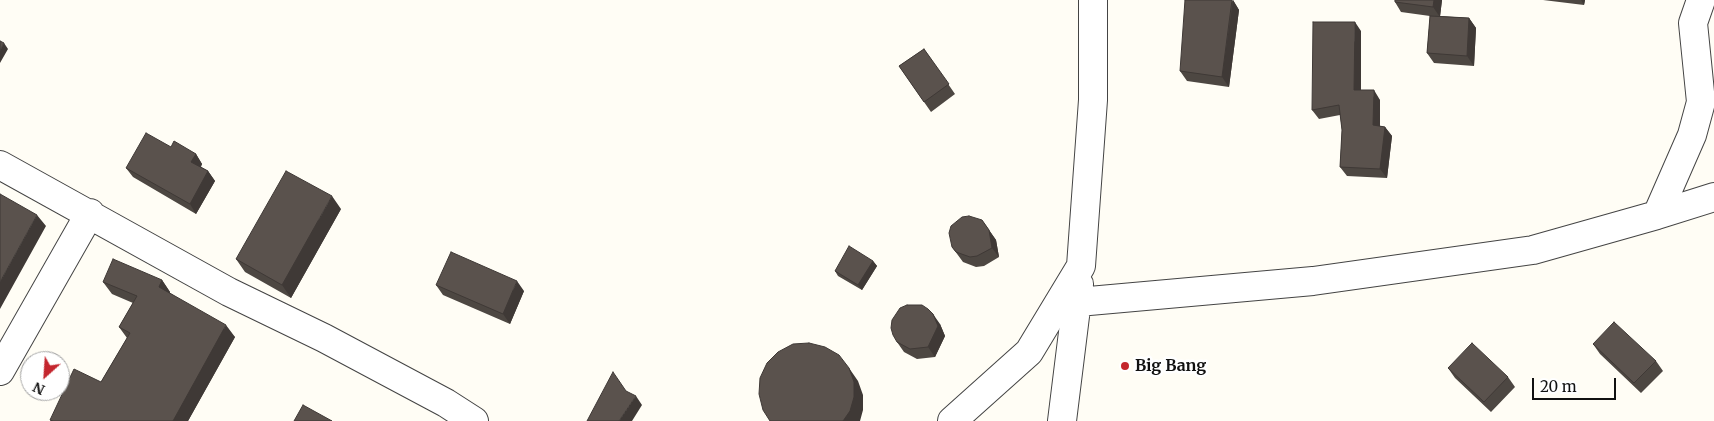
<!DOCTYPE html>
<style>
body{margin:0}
#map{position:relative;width:1714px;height:421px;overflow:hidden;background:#fffdf5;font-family:Merriweather,serif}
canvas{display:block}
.north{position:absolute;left:20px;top:351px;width:50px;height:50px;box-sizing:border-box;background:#fff;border:1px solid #a0a0a0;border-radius:50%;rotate:206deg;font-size:14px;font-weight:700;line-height:20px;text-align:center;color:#111}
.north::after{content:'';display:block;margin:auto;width:18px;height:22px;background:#c4262e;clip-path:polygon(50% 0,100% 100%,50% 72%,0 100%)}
.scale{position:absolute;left:1532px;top:378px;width:84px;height:22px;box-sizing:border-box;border:2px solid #111;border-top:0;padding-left:6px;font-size:15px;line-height:18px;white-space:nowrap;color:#111;-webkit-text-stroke:4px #fff;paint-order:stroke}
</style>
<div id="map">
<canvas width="1714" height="421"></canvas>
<div class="north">N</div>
<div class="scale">20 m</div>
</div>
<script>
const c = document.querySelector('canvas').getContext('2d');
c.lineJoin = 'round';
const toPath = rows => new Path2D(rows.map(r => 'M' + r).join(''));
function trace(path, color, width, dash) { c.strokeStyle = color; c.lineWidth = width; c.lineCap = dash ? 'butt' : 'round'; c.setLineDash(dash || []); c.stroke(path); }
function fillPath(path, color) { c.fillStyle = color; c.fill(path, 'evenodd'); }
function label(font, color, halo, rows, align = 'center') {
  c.font = font + ' Merriweather,serif'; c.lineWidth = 5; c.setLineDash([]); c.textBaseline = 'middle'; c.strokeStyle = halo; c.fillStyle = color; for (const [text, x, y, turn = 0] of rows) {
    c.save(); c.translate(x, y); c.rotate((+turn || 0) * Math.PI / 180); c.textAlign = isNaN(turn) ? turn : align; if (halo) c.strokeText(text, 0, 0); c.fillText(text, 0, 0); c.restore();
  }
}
const minor = toPath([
 [0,165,229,292,324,338,446,403,474,421],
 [1657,215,1692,135,1701,102,1693,23,1701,0],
 [1078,302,1313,281,1533,250,1657,215,1714,197],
 [0,371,90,213],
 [1062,421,1079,284]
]);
const tertiary = toPath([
 [952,421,1029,352,1081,266,1093,100,1093,0]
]);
trace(minor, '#444', 30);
trace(tertiary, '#444', 30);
trace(minor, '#fff', 28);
trace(tertiary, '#fff', 28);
fillPath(toPath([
 [1233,0,1239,10,1229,87,1187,81,1180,71],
 [1395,0,1442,0,1440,16,1469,18,1476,28,1474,66,1434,63,1427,53,1430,16,1401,12,1395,2],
 [1543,0,1585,0,1584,5],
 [1361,31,1361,90,1380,100,1380,126,1385,127,1392,136,1387,178,1347,176,1340,167,1342,130,1340,115,1319,119,1312,110],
 [924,49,955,94,931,112,899,66],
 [171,147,196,154,202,164,201,167,208,171,215,181,196,214,133,177,126,168],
 [341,209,291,298,245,272,236,259],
 [982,220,996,240,999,257,984,266,976,267,963,262,952,247],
 [873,261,877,266,862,290,838,276,835,271],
 [162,280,170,292,170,293,235,337,188,421,51,421,50,420,101,382,127,338,119,327,133,303,112,294,103,282],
 [436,285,524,291,510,324,443,295],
 [940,324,945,336,935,357,917,359,904,352,897,342],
 [1593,344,1656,361,1663,371,1641,393,1600,354],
 [1448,368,1508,377,1515,387,1491,412,1455,378]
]), '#4d4742');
fillPath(toPath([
 [1233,0,1239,10,1229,87,1222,77],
 [1434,0,1442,0,1440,17,1433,7],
 [1581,0,1585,0,1584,5],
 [1469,18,1476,28,1474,66,1467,56],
 [1355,22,1361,31,1361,99,1354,90],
 [4,43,8,49,0,63,0,51],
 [1374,90,1380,100,1380,135,1373,125],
 [1385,127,1392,136,1387,178,1380,169],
 [196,154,202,164,198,171,191,162],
 [208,171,215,181,196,214,190,204],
 [332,196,341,209,291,298,282,285],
 [37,215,46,226,0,309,0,282],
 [989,230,996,240,999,257,992,248],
 [873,261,877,266,862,290,858,285],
 [162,280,170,292,167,299,159,287],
 [517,281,524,291,510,324,503,314],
 [933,314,940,324,945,336,935,357,928,347],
 [226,325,235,337,188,421,173,421],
 [849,368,858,381,863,395,863,410,860,421,843,421],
 [636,396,642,405,632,421,619,421]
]), '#3f3936');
const building = toPath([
 [1185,0,1232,0,1222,77,1180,71,1185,0],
 [1395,0,1434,0,1433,7,1395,2,1395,0],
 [1430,16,1469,18,1467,56,1427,53,1430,16],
 [1313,22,1355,22,1354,90,1374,90,1373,125,1385,127,1380,169,1340,167,1342,130,1339,105,1312,110,1313,22],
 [0,41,4,43,0,51,0,41],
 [924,49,949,84,924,102,899,66,924,49],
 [146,133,171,147,174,141,196,154,191,162,208,171,190,204,126,168,146,133],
 [286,171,332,196,282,285,236,259,286,171],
 [0,194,37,215,0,282,0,194],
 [969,216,982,220,989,230,992,248,977,256,970,257,956,252,952,247,949,233,951,226,962,217,969,216],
 [849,246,873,261,858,285,835,271,849,246],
 [451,252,517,281,503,314,436,285,451,252],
 [113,259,162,280,159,287,226,325,173,421,53,421,50,420,74,369,101,382,130,333,119,327,137,296,103,282,113,259],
 [907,305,922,305,928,309,933,314,938,326,928,347,910,349,897,342,893,335,891,328,892,320,900,308,907,305],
 [1614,322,1656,361,1634,383,1593,344,1614,322],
 [809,343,825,347,839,355,849,368,854,382,854,397,850,411,843,421,770,421,763,410,759,394,760,378,767,363,778,352,793,344,809,343],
 [1472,343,1508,377,1484,402,1448,368,1472,343],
 [613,372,626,391,636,396,619,421,587,421,613,372],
 [303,405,332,421,294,421,303,405]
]);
fillPath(building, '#5a524d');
trace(building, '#3f3936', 1);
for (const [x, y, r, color] of [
 [1125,366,5,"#c4262e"]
]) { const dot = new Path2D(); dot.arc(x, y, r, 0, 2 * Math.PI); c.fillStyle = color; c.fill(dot); trace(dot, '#fff', 2); }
label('bold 16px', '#111', '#fff', [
 ["Big Bang",1135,366]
], 'left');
</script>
